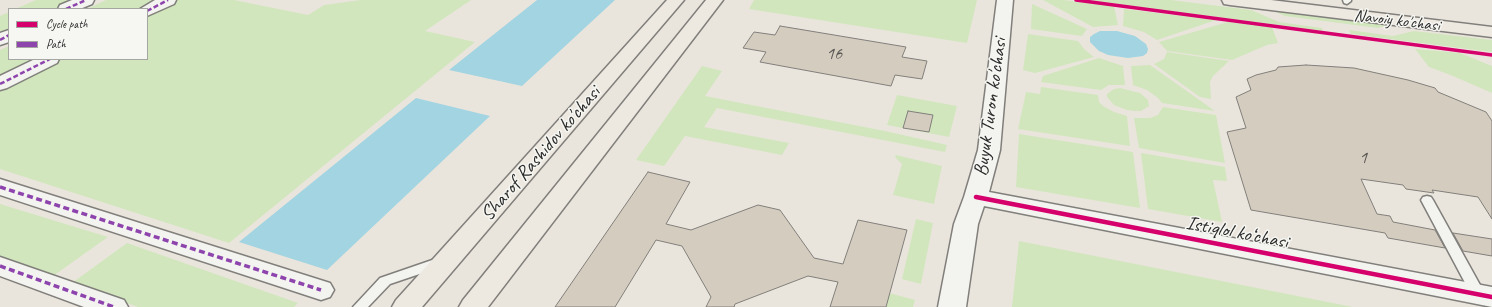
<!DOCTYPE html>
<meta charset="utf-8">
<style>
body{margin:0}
#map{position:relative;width:1492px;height:307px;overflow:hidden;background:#eae5dc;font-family:Caveat,sans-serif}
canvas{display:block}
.legend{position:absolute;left:8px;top:8px;width:140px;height:52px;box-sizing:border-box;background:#f6f6f2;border:1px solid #a5a5a2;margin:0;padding:5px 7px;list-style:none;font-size:12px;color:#2b2b2b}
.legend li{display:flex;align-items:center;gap:8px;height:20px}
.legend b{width:20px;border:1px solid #a5a5a2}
</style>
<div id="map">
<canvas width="1492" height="307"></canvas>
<ul class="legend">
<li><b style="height:5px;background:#d6006c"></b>Cycle path</li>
<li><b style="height:5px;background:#8e44ad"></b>Path</li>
</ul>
</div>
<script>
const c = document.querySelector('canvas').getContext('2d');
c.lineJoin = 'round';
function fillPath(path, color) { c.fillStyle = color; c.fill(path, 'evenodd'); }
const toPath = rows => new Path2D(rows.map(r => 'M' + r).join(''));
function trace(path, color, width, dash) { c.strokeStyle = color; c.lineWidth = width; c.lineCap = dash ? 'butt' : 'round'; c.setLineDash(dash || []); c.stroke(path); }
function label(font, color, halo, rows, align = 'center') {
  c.font = font + ' Caveat,sans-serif'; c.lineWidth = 3; c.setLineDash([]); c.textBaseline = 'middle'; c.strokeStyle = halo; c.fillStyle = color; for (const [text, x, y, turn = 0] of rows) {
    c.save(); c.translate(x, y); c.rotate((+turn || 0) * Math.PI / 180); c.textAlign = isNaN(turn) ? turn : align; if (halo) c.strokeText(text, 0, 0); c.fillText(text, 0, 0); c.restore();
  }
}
fillPath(toPath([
 [36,0,75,0,55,9,15,9],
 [106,0,160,0,142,9,87,9],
 [174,0,234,0,308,15,324,5,361,0,471,0,425,31,475,42,229,243,0,169,0,87,57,59,147,59,147,14],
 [754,0,977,0,967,43,749,9],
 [1043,0,1063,0,1114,6,1118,25,1093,27],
 [1087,0,1171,0,1251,10,1279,22,1322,28,1323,31],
 [1032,4,1087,29,1082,36,1031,29],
 [1124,9,1216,20,1157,40,1144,32,1123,26],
 [1271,10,1387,25,1378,28,1285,16],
 [9,12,9,30,0,34,0,16],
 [1228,22,1272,27,1278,43,1267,45,1232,60,1167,51,1159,42],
 [1349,30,1393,36,1414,31,1492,40,1492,52,1351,34],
 [1028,34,1078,41,1084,49,1094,57,1035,73,1023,70],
 [9,46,9,59,42,59,0,80,0,50],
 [1415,49,1460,53,1492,66,1492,93,1453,76,1429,67],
 [1167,52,1229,61,1213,76,1210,82,1211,99,1200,97,1154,64,1164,59],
 [1099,58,1123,66,1125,85,1109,85,1101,90,1041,82,1043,76],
 [1150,65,1215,111,1162,103,1158,98,1147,90,1133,85,1131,66],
 [702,66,722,71,705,96,885,131,947,145,945,152,717,108,704,127,789,143,782,155,685,136,664,166,636,160],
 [1041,87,1098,95,1099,102,1103,106,1114,112,1127,116,1130,146,1018,129,1026,92,1040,94],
 [1120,88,1140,93,1148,100,1149,106,1141,111,1135,111,1127,110,1114,105,1107,97,1107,94,1114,89],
 [897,95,957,106,949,137,887,125],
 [1163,107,1216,115,1225,163,1139,148,1134,118,1150,118,1158,115],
 [1019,134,1133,152,1140,208,1016,187],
 [1141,153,1225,167,1227,181,1213,180,1222,222,1148,209],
 [896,155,942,166,934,204,893,195,902,164,895,157],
 [0,204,108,237,53,276,0,258],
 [916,219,933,223,921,284,902,279],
 [1019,241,1353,307,1012,307],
 [127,243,298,303,294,307,138,307,72,283],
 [889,293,915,300,913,307,886,307]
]), '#d1e6bd');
fillPath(toPath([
 [537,0,615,0,522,86,449,70],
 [1100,31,1117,31,1135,36,1146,44,1148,49,1147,53,1143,56,1128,58,1108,55,1099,51,1090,42,1090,37,1094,34],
 [416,98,490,116,327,270,239,242]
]), '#a3d4e2');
const building = toPath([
 [780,26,906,47,902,57,927,61,922,79,895,75,891,86,760,62,766,52,743,48,754,32,775,35,780,26],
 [1306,65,1354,68,1408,80,1435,88,1438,92,1486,112,1492,121,1492,219,1478,197,1432,190,1434,193,1406,189,1403,185,1361,179,1377,214,1390,216,1393,222,1435,230,1445,248,1388,238,1385,233,1251,210,1227,132,1246,128,1236,97,1251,90,1247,79,1256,75,1276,70,1278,67,1306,65],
 [908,111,933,115,929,132,903,128,908,111],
 [648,172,690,182,666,224,691,230,758,205,780,210,814,258,843,264,858,220,907,230,886,307,830,307,838,282,808,276,735,304,734,307,706,307,711,297,682,246,656,240,615,307,555,307,648,172],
 [1453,233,1492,239,1492,256,1463,251,1453,233]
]);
fillPath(building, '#d5ccc0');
trace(building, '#817f7b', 1);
const lane = toPath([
 [1343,0,1351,0,1351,1,1347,4,1344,3,1343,0],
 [1427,196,1431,197,1433,200,1485,294,1483,298,1478,299,1473,298,1471,294,1421,200,1423,197,1427,196],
 [441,257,446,259,447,262,446,265,390,284,368,307,353,307,380,278,441,257]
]);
const street = toPath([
 [72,0,94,0,92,4,80,9,58,9,60,5,72,0],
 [155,0,176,0,174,4,147,16,147,9,140,9,155,0],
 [997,0,1013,0,1000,150,989,192,1492,287,1492,307,984,206,978,224,966,307,938,307,954,224,964,197,978,150,997,0],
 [9,30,9,42,0,45,0,33,9,30],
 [35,59,59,59,57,63,7,88,0,90,0,76,35,59],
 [0,179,330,283,334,290,330,297,321,300,0,195,0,179],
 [0,257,124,300,128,307,84,307,0,276,0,257]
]);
const primary = toPath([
 [667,0,684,0,422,307,392,307,396,300,667,0],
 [706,0,723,0,488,307,459,307,463,300,706,0],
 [1222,0,1271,0,1492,27,1492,37,1230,5,1224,4,1222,0]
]);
trace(lane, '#817f7b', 3);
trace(street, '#817f7b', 3);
trace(primary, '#817f7b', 3);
fillPath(lane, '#f3f3f0');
fillPath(street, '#f3f3f0');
fillPath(primary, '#ede8e0');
trace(toPath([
 [66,9,86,0],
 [147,11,168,0],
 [0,40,9,35],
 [0,84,50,59]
]), '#8e44ad', 2.5, [5, 2.5]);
trace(toPath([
 [0,187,321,290],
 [0,266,114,307]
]), '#8e44ad', 3.5, [6, 3.5]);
trace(toPath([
 [1076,0,1492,55]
]), '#d6006c', 3.5);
trace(toPath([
 [976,197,1492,297]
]), '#d6006c', 4.5);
label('17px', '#2b2b2b', '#f6f6f2', [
 ["Navoiy ko'chasi",1397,21,7]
]);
label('18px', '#565451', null, [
 ["16",834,54],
 ["1",1363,158]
]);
label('20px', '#2b2b2b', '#f6f6f2', [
 ["Buyuk Turon ko'chasi",991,107,-82],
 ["Sharof Rashidov ko'chasi",541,154,-49],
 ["Istiqlol ko‘chasi",1237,233,11]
]);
</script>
